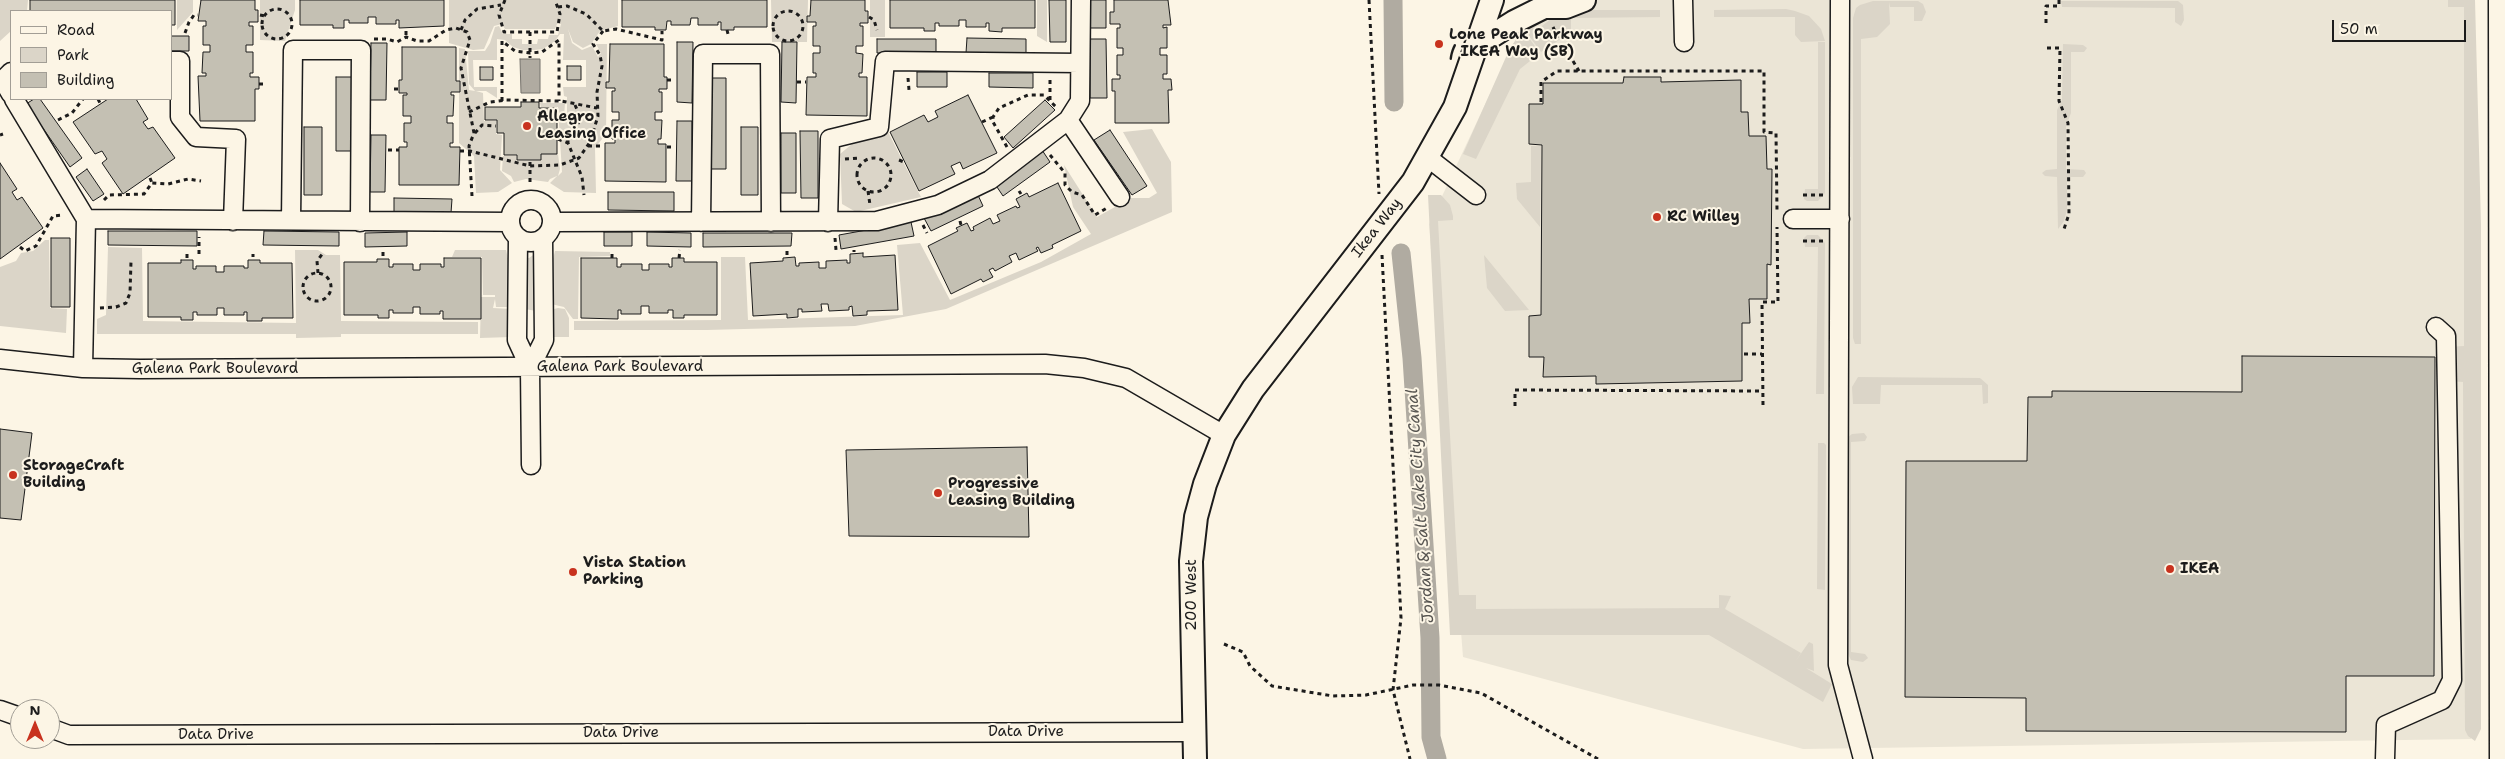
<!DOCTYPE html>
<style>
body{margin:0}
#map{position:relative;width:2505px;height:759px;overflow:hidden;background:#fcf5e5;font-family:"Shantell Sans",sans-serif}
canvas{display:block}
.legend{position:absolute;left:10px;top:10px;width:162px;height:90px;box-sizing:border-box;background:#fcf5e5;border:1px solid #a29e95;margin:0;padding:6px 9px;list-style:none;font-size:15px;color:#1c1c1c}
.legend li{display:flex;align-items:center;gap:10px;height:25px}
.legend b{width:25px;border:1px solid #a29e95}
.north{position:absolute;left:10px;top:699px;width:50px;height:50px;box-sizing:border-box;background:#fcf5e5;border:1px solid #a29e95;border-radius:50%;rotate:0deg;font-size:14px;font-weight:700;line-height:20px;text-align:center;color:#1c1c1c}
.north::after{content:'';display:block;margin:auto;width:18px;height:22px;background:#c8321e;clip-path:polygon(50% 0,100% 100%,50% 72%,0 100%)}
.scale{position:absolute;left:2332px;top:20px;width:134px;height:22px;box-sizing:border-box;border:2px solid #1c1c1c;border-top:0;padding-left:6px;font-size:15px;line-height:18px;white-space:nowrap;color:#1c1c1c;-webkit-text-stroke:4px #fcf5e5;paint-order:stroke}
</style>
<div id="map">
<canvas width="2505" height="759"></canvas>
<ul class="legend">
<li><b style="height:6px;background:#fcf5e5"></b>Road</li>
<li><b style="height:14px;background:#dbd5c8"></b>Park</li>
<li><b style="height:14px;background:#c4c0b3"></b>Building</li>
</ul>
<div class="north">N</div>
<div class="scale">50 m</div>
</div>
<script>
const c = document.querySelector('canvas').getContext('2d');
c.lineJoin = 'round';
function fillPath(path, color) { c.fillStyle = color; c.fill(path, 'evenodd'); }
const toPath = rows => new Path2D(rows.map(r => 'M' + r).join(''));
function trace(path, color, width, dash) { c.strokeStyle = color; c.lineWidth = width; c.lineCap = dash ? 'butt' : 'round'; c.setLineDash(dash || []); c.stroke(path); }
function label(font, color, halo, rows, align = 'center') {
  c.font = font + ' "Shantell Sans",sans-serif'; c.lineWidth = 4; c.setLineDash([]); c.textBaseline = 'middle'; c.strokeStyle = halo; c.fillStyle = color; for (const [text, x, y, turn = 0] of rows) {
    c.save(); c.translate(x, y); c.rotate((+turn || 0) * Math.PI / 180); c.textAlign = isNaN(turn) ? turn : align; if (halo) c.strokeText(text, 0, 0); c.fillText(text, 0, 0); c.restore();
  }
}
fillPath(toPath([
 [1534,0,2469,0,2471,739,1803,749,1463,657,1429,224]
]), '#ebe5d6');
fillPath(toPath([
 [0,0,28,0,27,11,11,11,11,31,0,41],
 [177,0,193,0,193,12,177,30],
 [260,0,295,0,295,10,285,41,260,40],
 [449,0,618,0,618,26,600,31,591,44,583,48,573,42,568,29,572,43,582,50,592,46,598,57,601,53,596,44,607,44,606,134,595,148,596,193,564,192,550,183,557,176,550,179,548,182,526,179,514,182,511,176,502,171,503,156,516,156,517,161,541,160,541,154,558,154,560,169,558,176,562,172,558,107,541,107,540,103,565,103,564,117,567,112,567,97,564,96,563,87,586,87,586,60,563,60,564,34,560,34,555,41,543,49,534,50,523,50,513,47,505,40,497,39,497,60,473,60,474,87,497,87,497,98,486,91,476,91,483,93,484,121,496,121,496,134,502,135,500,170,512,183,498,192,476,193,474,156,459,143,459,48,465,49,469,90,475,91,469,84,468,51,485,51,490,43,495,27,499,26,503,34,512,34,512,39,522,39,522,44,537,44,538,39,548,39,549,35,558,35,561,24,557,24,555,29,505,29,502,24,494,26,484,49,473,50,449,43],
 [771,0,808,0,807,42,772,42],
 [870,0,885,0,885,37,870,37],
 [1037,0,1047,0,1047,42,1037,36],
 [2448,0,2475,0,2481,225,2481,729,2475,741,2468,736,2465,730,2463,382,2448,381,2447,347,2464,346,2464,7,2448,7],
 [1873,1,1918,1,1923,4,1926,12,1922,21,1914,21,1914,7,1890,7,1889,2,1890,24,1877,37,1861,39,1861,344,1855,344,1853,338,1853,18,1856,8,1860,5],
 [2061,1,2178,1,2183,5,2184,20,2181,26,2175,22,2175,8,2062,7],
 [1786,9,1795,11,1795,16,1795,11,1809,16,1821,29,1825,41,1801,42,1795,35,1795,17,1714,17,1714,10],
 [1563,10,1660,10,1660,17,1571,18,1571,32,1541,52,1523,28,1532,21,1538,29,1551,19,1545,18],
 [1523,30,1540,53,1520,69,1476,159,1463,154,1510,48],
 [1818,42,1825,42,1825,193,1818,201,1807,201,1804,199,1805,189,1818,189],
 [2063,44,2083,45,2087,48,2084,52,2071,52,2071,113,2066,126,2066,169,2084,170,2086,173,2083,177,2067,177,2067,210,2064,221,2058,229,2057,177,2045,176,2042,173,2046,170,2057,169,2057,110,2062,100],
 [1152,129,1171,162,1172,212,946,309,855,326,707,330,574,330,574,321,721,320,721,257,745,257,748,320,903,315,897,245,920,243,950,300,1041,262,1091,234,1073,207,1064,165,1097,217,1131,198,1149,198,1157,193,1123,132],
 [887,130,921,197,856,212,842,204,840,154,852,144,870,139],
 [1531,146,1541,146,1540,227,1517,199,1516,183,1531,182],
 [1428,195,1441,195,1450,205,1453,216,1453,220,1438,221,1459,595,1476,595,1476,609,1719,608,1719,595,1731,596,1725,609,1801,653,1795,662,1809,642,1813,644,1814,671,1806,668,1832,684,1823,702,1709,635,1450,635],
 [1807,235,1818,235,1825,243,1824,394,1816,394,1818,247,1805,247,1804,238],
 [45,240,49,240,50,308,67,309,66,333,0,326,0,267,16,261,21,253,33,251],
 [108,247,142,248,143,321,296,323,295,250,318,250,326,255,340,255,341,321,478,322,478,334,341,334,341,337,296,338,296,334,97,334,97,319,106,315],
 [455,250,506,250,511,271,511,307,496,307,495,299,493,308,511,309,511,337,480,338,481,297,495,297,495,295,483,295,482,257,452,257],
 [555,251,610,252,610,256,579,257,578,319,573,319,564,307,551,304,550,271],
 [536,253,536,311,525,309,525,258,529,258],
 [1484,255,1529,310,1505,311,1487,288],
 [558,308,565,309,569,318,569,337,550,337,550,310],
 [1858,377,1980,378,1988,385,1988,403,1983,404,1982,385,1881,385,1880,404,1853,404,1852,387],
 [1864,433,1867,437,1865,441,1851,442,1851,652,1865,654,1868,658,1863,662,1851,660,1847,652,1847,438,1852,434],
 [1818,443,1824,443,1826,445,1825,590,1817,589]
]), '#dbd5c8');
const water = toPath([
 [520,59,540,59,540,93,521,93,520,59]
]);
fillPath(water, '#b0aba1');
trace(water, '#75726c', 1);
trace(toPath([
 [1393,0,1394,102],
 [1401,253,1412,358,1430,638,1431,737,1437,759]
]), '#b0aba1', 19);
const building = toPath([
 [30,0,175,0,175,25,171,25,171,11,30,11,30,0],
 [201,0,255,0,255,10,258,10,258,22,249,22,249,26,253,26,253,45,246,45,246,52,253,52,253,73,250,73,250,77,259,77,259,89,255,89,255,121,200,121,198,76,206,76,206,73,202,73,203,52,210,52,210,45,203,45,203,26,206,26,206,21,198,21,201,0],
 [300,0,444,0,444,26,399,28,399,20,396,20,396,24,376,24,376,17,368,17,368,23,349,23,349,20,344,20,344,28,333,28,333,25,300,25,300,0],
 [622,0,767,0,767,27,734,27,734,30,721,30,721,22,718,22,718,25,698,25,698,18,691,18,690,25,671,25,671,21,667,21,666,30,655,30,655,27,622,27,622,0],
 [811,0,865,0,865,11,868,11,868,23,860,23,860,26,863,26,863,46,856,46,856,53,863,54,862,73,859,73,859,77,867,77,867,116,806,115,807,77,816,77,816,73,813,73,813,53,820,53,820,46,813,46,813,26,816,26,816,22,807,22,807,16,810,16,811,0],
 [890,0,1035,0,1035,28,1002,28,1002,32,989,31,989,23,986,23,986,27,966,27,966,20,959,20,959,26,939,26,939,23,935,23,935,31,924,31,924,28,890,28,890,0],
 [1049,0,1066,0,1066,42,1050,42,1049,0],
 [1090,0,1106,0,1106,28,1090,28,1090,0],
 [1114,0,1168,0,1171,25,1163,25,1163,28,1167,27,1167,48,1160,48,1160,55,1167,55,1167,74,1163,74,1163,79,1171,79,1172,90,1168,90,1169,123,1115,123,1115,91,1112,91,1112,79,1120,79,1120,75,1117,75,1117,55,1123,55,1123,48,1117,48,1117,28,1120,28,1120,24,1110,24,1110,12,1114,12,1114,0],
 [171,36,189,36,189,51,171,51,171,36],
 [967,38,1026,39,1026,53,966,53,967,38],
 [877,39,936,39,936,53,877,53,877,39],
 [1090,39,1106,39,1107,98,1090,98,1090,39],
 [677,42,693,42,692,103,677,102,677,42],
 [782,42,797,42,796,103,781,102,782,42],
 [371,43,387,43,386,100,370,100,371,43],
 [610,44,664,44,664,77,667,77,667,89,659,89,659,92,662,92,662,112,655,112,655,120,662,120,661,139,658,139,658,144,666,144,666,182,605,181,605,143,615,143,615,139,612,139,612,120,619,120,619,112,612,112,612,91,615,91,615,88,606,88,606,82,609,82,610,44],
 [402,47,456,47,456,81,460,81,460,92,451,92,451,95,454,95,453,116,447,116,447,123,453,123,453,143,450,143,450,147,460,147,459,185,399,185,399,147,407,147,407,142,404,142,404,123,411,123,411,116,403,116,403,95,407,95,407,93,399,93,399,80,402,80,402,47],
 [567,66,581,66,581,80,567,80,567,66],
 [480,67,493,67,493,80,480,80,480,67],
 [917,72,947,72,947,87,917,87,917,72],
 [989,73,1033,73,1033,88,989,87,989,73],
 [336,77,352,77,352,151,336,151,336,77],
 [1624,77,1661,77,1661,82,1741,80,1741,112,1748,112,1749,136,1766,136,1767,169,1772,169,1771,265,1767,264,1767,299,1749,299,1750,323,1742,323,1742,381,1596,384,1596,376,1543,377,1544,357,1529,357,1529,316,1541,315,1542,145,1529,144,1529,104,1543,104,1543,83,1623,83,1624,77],
 [711,78,726,78,726,169,711,169,711,78],
 [968,95,997,153,963,169,960,162,951,166,955,174,919,191,890,132,924,115,928,122,938,117,935,111,968,95],
 [34,99,40,99,82,158,70,167,26,104,34,99],
 [108,99,136,99,148,119,143,122,148,129,153,127,175,158,123,194,102,163,107,159,102,151,95,154,73,122,108,99],
 [1045,100,1055,110,1013,148,1004,137,1045,100],
 [521,102,539,102,539,108,557,108,557,154,541,154,541,160,517,160,517,155,504,155,504,133,497,133,497,120,485,120,485,107,521,107,521,102],
 [677,121,692,121,692,181,676,181,677,121],
 [304,127,322,127,322,195,304,195,304,127],
 [741,127,758,127,758,195,741,195,741,127],
 [1110,130,1147,186,1132,195,1094,140,1110,130],
 [800,131,818,131,818,198,801,198,800,131],
 [781,133,796,133,796,193,781,193,781,133],
 [371,135,386,135,385,192,370,192,371,135],
 [1042,150,1050,162,1003,196,995,184,1042,150],
 [0,163,17,189,12,192,17,200,22,197,43,228,0,259,0,163],
 [87,169,104,194,93,201,76,177,87,169],
 [1058,183,1081,231,1052,245,1053,248,1041,253,1038,247,1036,248,1038,251,1019,260,1016,253,1009,256,1012,262,995,271,993,268,989,270,993,277,983,282,981,279,951,294,928,246,958,231,956,228,967,223,971,231,974,230,973,227,990,218,993,224,1000,221,997,215,1016,206,1017,208,1020,207,1016,199,1027,193,1029,197,1058,183],
 [608,192,674,192,674,211,608,210,608,192],
 [977,193,983,206,931,231,924,218,977,193],
 [394,198,452,199,451,213,394,212,394,198],
 [911,222,914,236,841,249,839,235,911,222],
 [108,231,197,231,197,246,108,245,108,231],
 [264,231,339,232,339,246,263,245,264,231],
 [407,232,407,246,365,247,365,233,407,232],
 [604,232,632,232,632,246,604,246,604,232],
 [647,232,691,233,691,247,647,246,647,232],
 [703,233,792,233,791,246,703,247,703,233],
 [51,238,70,238,70,307,51,307,51,238],
 [863,253,863,257,895,255,898,310,867,311,867,315,853,316,852,306,849,307,849,310,829,311,828,304,821,304,822,311,802,312,802,309,798,309,798,317,787,318,787,314,753,316,750,263,783,261,783,258,795,257,796,266,799,266,799,263,819,262,819,268,826,268,826,261,847,260,847,263,850,263,850,254,863,253],
 [444,258,481,258,481,319,443,319,443,311,440,311,440,314,420,314,420,307,413,307,413,313,393,313,393,310,389,310,389,318,378,318,378,315,344,315,344,262,377,262,377,259,389,259,389,267,393,267,393,264,413,264,413,270,420,270,420,264,441,264,441,267,444,267,444,258],
 [581,258,617,258,617,267,621,267,621,264,642,264,642,270,649,270,649,264,669,264,669,267,672,267,672,258,684,258,684,262,717,262,717,315,684,315,684,318,673,318,673,310,668,310,668,313,649,313,649,306,641,306,641,314,621,314,621,310,618,310,618,319,581,318,581,258],
 [181,260,193,260,193,269,196,269,196,266,216,266,216,272,224,272,224,266,244,266,244,268,248,268,248,260,260,260,260,263,292,263,293,318,262,318,262,321,247,321,247,312,244,312,244,315,224,315,224,308,217,308,217,315,197,315,197,312,193,312,193,320,181,320,181,317,148,317,148,263,181,263,181,260],
 [2242,356,2435,357,2434,676,2346,676,2346,732,2026,731,2026,698,1905,697,1906,461,2027,461,2028,397,2052,397,2052,391,2242,392,2242,356],
 [0,429,32,433,21,520,0,518,0,429],
 [1027,447,1029,537,849,536,846,450,1027,447]
]);
fillPath(building, '#c4c0b3');
trace(building, '#1c1c1c', 1);
const minor = toPath([
 [1683,0,1684,42],
 [1840,0,1838,665,1863,759],
 [2498,0,2499,759],
 [171,61,180,61,180,117,196,137,236,139,233,221],
 [11,72,3,80,11,94],
 [14,99,86,219,83,368],
 [1068,120,1120,197],
 [1427,157,1476,195],
 '510 221a21 21 0 1 1 42 0a21 21 0 1 1-42 0Z',
 [86,219,509,222],
 [1793,219,1840,219],
 [291,220,293,50,361,50,360,222],
 [552,222,877,221,938,205,990,180,1068,120,1080,101,1081,0],
 [701,222,703,54,770,54,771,222],
 [828,222,830,139,879,127,885,61,1080,63],
 [518,238,517,340,530,368,531,465],
 [0,359,83,368,140,369,1045,364,1084,368,1126,378,1224,435],
 [530,368,544,340,543,238],
 [0,710,20,717],
 [50,728,69,735,1194,732],
 [2385,759,2386,725,2442,700,2452,680,2446,336,2436,327]
]);
const major = toPath([
 [1476,46,1514,22,1544,7,1566,7,1584,0],
 [1195,759,1191,561,1196,517,1205,484,1224,435,1253,389,1413,182,1455,107,1492,0]
]);
trace(minor, '#1c1c1c', 21);
trace(major, '#1c1c1c', 26);
trace(toPath([
 [505,0,499,15,504,32,557,32,560,14,555,0],
 [1369,0,1379,194],
 [558,7,567,6,586,14,603,31,616,29,662,40,662,31],
 '262 24a15 15 0 1 1 30 0a15 15 0 1 1-30 0Z',
 '773 26a15 15 0 1 1 30 0a15 15 0 1 1-30 0Z',
 [260,15,265,16],
 [869,17,874,20,877,30],
 [2046,23,2046,6,2059,6,2059,0],
 [1553,27,1559,40],
 [461,30,465,20,477,9,501,5],
 [727,30,728,34],
 [406,31,406,37],
 [530,32,530,58],
 [185,33,189,22,194,15,198,15],
 [374,39,387,39,397,42,406,37,417,41,429,41,446,30,456,28,467,32,470,40,461,68,474,133,469,146,472,196],
 [2047,48,2060,48,2059,101,2068,123,2069,214,2064,229],
 [1573,61,1579,71],
 [908,78,909,90],
 [667,80,671,80],
 [797,82,806,82],
 [259,84,264,84],
 [394,89,399,89],
 [98,99,100,103],
 [1050,100,1050,80],
 [502,101,502,41,515,51,530,53,542,52,559,40,559,101],
 [1541,102,1541,82,1557,71,1764,71,1764,132,1776,133,1777,210],
 [575,105,579,114,578,126,568,138,568,143,582,177,584,195],
 [469,112,490,102,506,100,561,101,597,108],
 [58,120,72,113,83,99],
 [982,122,993,117],
 [475,133,482,125,496,126],
 [0,135,3,134],
 [558,139,568,143],
 [588,146,604,146],
 [667,147,674,147],
 [1007,147,993,122,993,117,999,108,1028,95,1044,95,1056,107],
 [388,150,399,150],
 [460,151,470,151,530,166,560,165,579,158,590,142,598,116,597,92,602,66,600,55,593,44,603,31],
 [1050,155,1065,173,1065,185,1072,192,1082,195,1095,215,1107,208],
 '857 175a17 17 0 1 1 34 0a17 17 0 1 1-34 0Z',
 [845,159,859,158],
 [899,160,904,162],
 [150,178,152,183],
 [530,182,530,161],
 [868,191,870,205],
 [1019,191,1021,194],
 [1803,195,1823,195],
 [104,200,109,195,144,194,152,183,168,184,188,179,201,181],
 [960,221,961,225],
 [923,225,927,233],
 [835,238,836,250],
 [1803,241,1823,241],
 [20,247,25,251,36,246,53,216,64,215],
 [854,250,854,252],
 [787,251,787,256],
 [383,252,383,257],
 [187,254,187,258],
 [199,254,199,237],
 [253,254,253,257],
 [1382,255,1401,618,1393,690,1410,759],
 [612,258,612,250],
 [679,258,680,250],
 '303 287a14 14 0 1 1 28 0a14 14 0 1 1-28 0Z',
 [318,273,317,261,323,253],
 [100,308,116,307,126,303,130,293,131,261],
 [1744,354,1762,354],
 [1763,405,1762,302,1778,302,1777,227],
 [1515,406,1515,390,1763,391],
 [1224,644,1243,652,1250,666,1272,686,1333,696,1366,695,1413,685,1439,685,1481,693,1598,759]
]), '#1c1c1c', 3, [4, 4]);
trace(minor, '#fcf5e5', 18);
trace(major, '#fcf5e5', 22);
for (const [x, y, r, color] of [
 [1439,44,5,"#c8321e"],
 [527,126,5,"#c8321e"],
 [1657,217,5,"#c8321e"],
 [13,475,5,"#c8321e"],
 [938,493,5,"#c8321e"],
 [2170,569,5,"#c8321e"],
 [573,572,5,"#c8321e"]
]) { const dot = new Path2D(); dot.arc(x, y, r, 0, 2 * Math.PI); c.fillStyle = color; c.fill(dot); trace(dot, '#fcf5e5', 2); }
label('bold 15px', '#1c1c1c', '#fcf5e5', [
 ["Lone Peak Parkway",1449,35],
 ["/ IKEA Way (SB)",1449,52],
 ["Allegro",537,117],
 ["Leasing Office",537,134],
 ["RC Willey",1667,217],
 ["StorageCraft",23,466],
 ["Building",23,483],
 ["Progressive",948,484],
 ["Leasing Building",948,501],
 ["Vista Station",583,563],
 ["Parking",583,580],
 ["IKEA",2180,569]
], 'left');
label('15px', '#1c1c1c', '#fcf5e5', [
 ["Ikea Way",1377,228,-52],
 ["Galena Park Boulevard",620,367],
 ["Galena Park Boulevard",215,369],
 ["200 West",1192,595,-90],
 ["Data Drive",1026,732],
 ["Data Drive",621,733],
 ["Data Drive",216,735]
]);
label('italic 16px', '#575551', '#fcf5e5', [
 ["Jordan & Salt Lake City Canal",1421,506,-94]
]);
</script>
